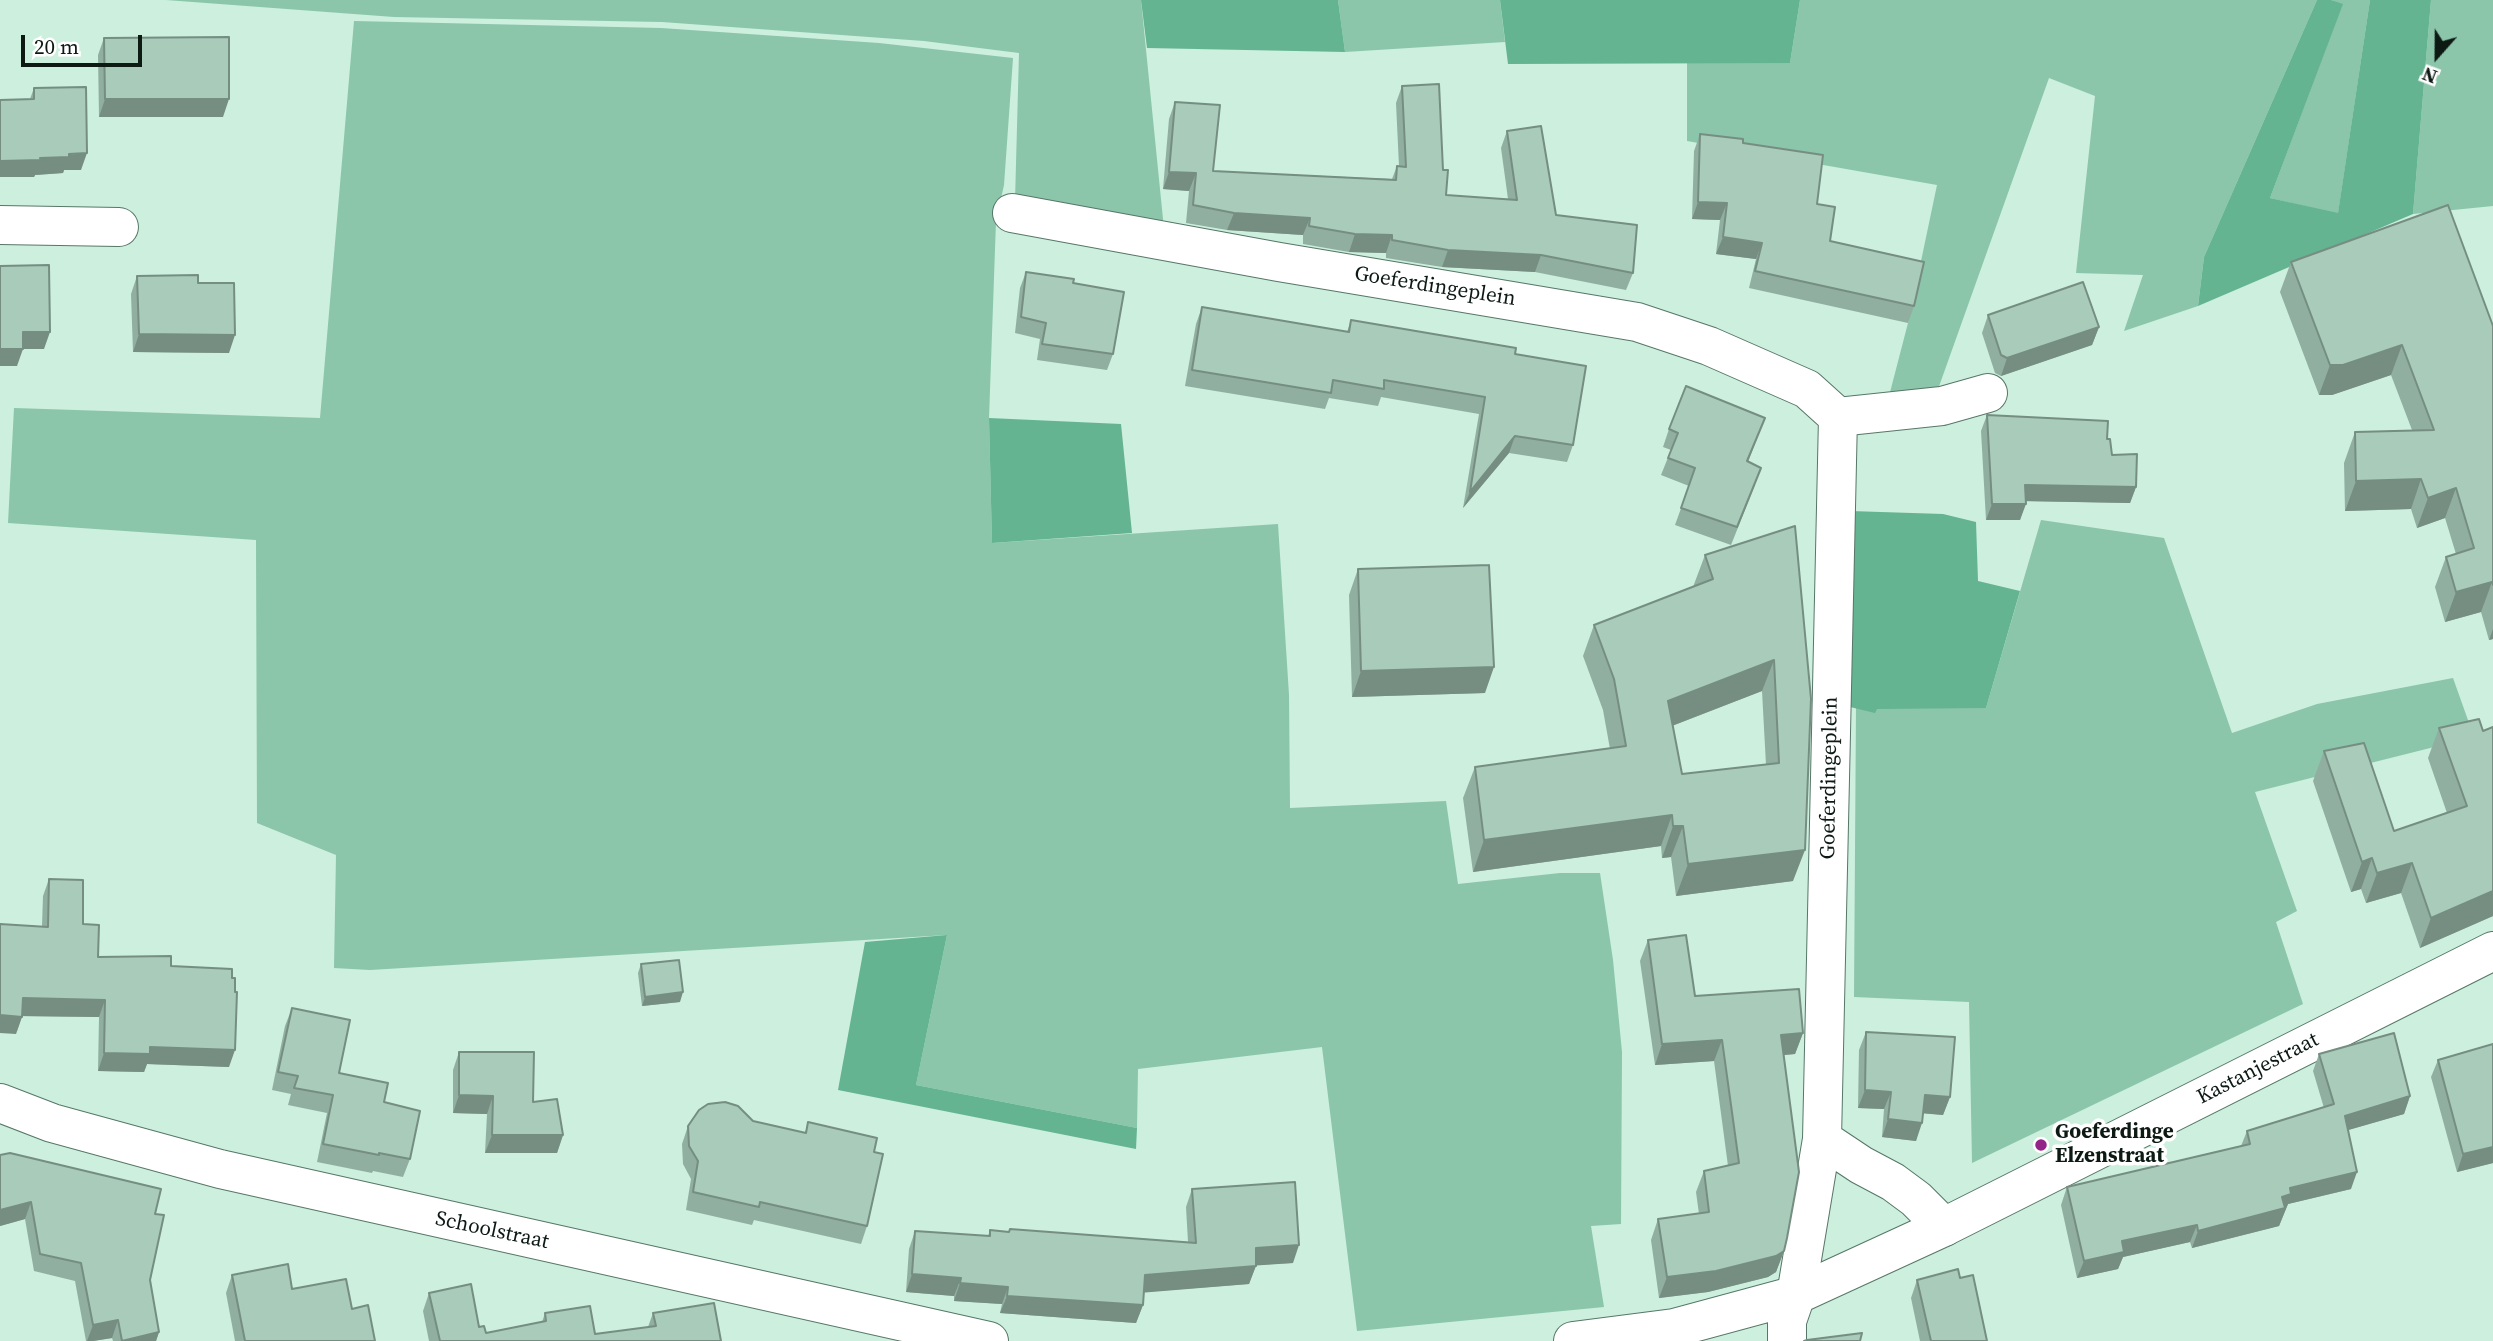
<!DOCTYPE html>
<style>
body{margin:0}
#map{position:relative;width:2493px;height:1341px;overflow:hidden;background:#ccefde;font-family:"Source Serif 4",serif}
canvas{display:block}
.north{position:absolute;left:2402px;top:21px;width:70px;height:70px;-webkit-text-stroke:5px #fff;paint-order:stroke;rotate:201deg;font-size:19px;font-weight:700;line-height:28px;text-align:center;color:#0d1a14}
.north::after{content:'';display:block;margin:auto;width:24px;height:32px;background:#0d1a14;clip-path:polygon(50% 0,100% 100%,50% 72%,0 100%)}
.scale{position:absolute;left:21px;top:35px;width:121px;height:32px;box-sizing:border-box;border:4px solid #0d1a14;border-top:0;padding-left:9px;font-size:21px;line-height:24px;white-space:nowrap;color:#0d1a14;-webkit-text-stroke:5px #fff;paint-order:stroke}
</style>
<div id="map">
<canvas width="2493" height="1341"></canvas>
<div class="north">N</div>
<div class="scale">20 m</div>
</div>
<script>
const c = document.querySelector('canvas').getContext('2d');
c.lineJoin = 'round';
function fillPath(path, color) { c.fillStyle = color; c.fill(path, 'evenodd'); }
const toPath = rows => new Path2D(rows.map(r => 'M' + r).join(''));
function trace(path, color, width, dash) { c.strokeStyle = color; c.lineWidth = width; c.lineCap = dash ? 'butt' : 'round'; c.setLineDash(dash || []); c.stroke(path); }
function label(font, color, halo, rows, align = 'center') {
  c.font = font + ' "Source Serif 4",serif'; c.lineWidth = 7; c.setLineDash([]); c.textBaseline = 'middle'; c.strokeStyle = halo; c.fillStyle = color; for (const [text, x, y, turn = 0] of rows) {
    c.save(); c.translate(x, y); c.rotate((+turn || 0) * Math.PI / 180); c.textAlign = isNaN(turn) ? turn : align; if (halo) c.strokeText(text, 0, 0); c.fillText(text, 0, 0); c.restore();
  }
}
fillPath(toPath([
 [166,0,1141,0,1164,229,1015,201,1019,53,924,41,662,22,394,17],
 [1338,0,1500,0,1505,42,1345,52],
 [1800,0,2317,0,2204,257,2198,306,2124,331,2143,275,2076,273,2095,96,2049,78,1937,392,1888,400,1908,323,1937,185,1687,141,1687,63,1790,63],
 [2331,0,2370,0,2338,214,2270,198,2342,5],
 [2431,0,2493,0,2493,206,2413,214],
 [354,21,661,28,879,43,1013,58,1004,185,996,221,989,418,992,543,1278,524,1289,695,1290,808,1446,801,1458,884,1560,873,1600,873,1613,960,1622,1052,1621,1224,1591,1226,1604,1307,1357,1331,1322,1047,1138,1069,1137,1128,916,1085,947,935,370,970,334,968,336,855,257,823,256,540,8,523,14,408,320,418],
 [2041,520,2164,538,2232,733,2317,704,2453,678,2474,737,2255,792,2297,911,2276,922,2303,1004,1972,1163,1969,1002,1854,997,1856,708,1986,708]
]), '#8bc5aa');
fillPath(toPath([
 [1141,0,1338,0,1345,52,1147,48],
 [1500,0,1800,0,1790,63,1508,64],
 [2317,0,2331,0,2343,4,2270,198,2338,213,2370,0,2431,0,2413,214,2198,306,2204,257],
 [989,418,1121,424,1132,533,992,543],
 [1850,511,1943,514,1976,522,1978,581,2020,591,1986,708,1877,709,1875,713,1846,706],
 [947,935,916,1085,1137,1128,1136,1149,838,1090,865,942]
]), '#64b391');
const street = toPath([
 [1012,213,1279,262,1637,322,1709,346,1807,389,1838,417,1942,406,1988,393],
 [0,225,119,227],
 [1822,1139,1861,1165,1893,1182,1916,1199,1944,1227],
 [1796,1295,1822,1139,1838,417]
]);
const secondary = toPath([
 [0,1103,52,1123,220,1169,989,1341],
 [1573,1341,1674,1328,1796,1295,1944,1227,2493,951],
 [1787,1341,1787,1321,1796,1295]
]);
trace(street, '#577768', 40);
trace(secondary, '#577768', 40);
trace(street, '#fff', 38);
trace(secondary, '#fff', 38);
fillPath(toPath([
 [104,38,223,117,99,117,98,55],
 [1402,86,1443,170,1446,195,1508,199,1501,148,1507,131,1556,215,1633,273,1626,290,1535,272,1442,267,1386,258,1386,253,1349,252,1303,244,1303,235,1227,230,1186,223,1189,191,1163,189,1169,119,1175,102,1213,171,1392,179,1397,166,1399,166,1396,103],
 [34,88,81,170,64,170,63,173,35,175,34,177,30,99],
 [1700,134,1743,143,1817,204,1830,241,1914,306,1908,323,1749,288,1756,259,1716,254,1720,220,1692,219,1694,151],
 [2291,262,2493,326,2493,639,2489,640,2481,612,2445,622,2435,587,2446,557,2456,554,2445,518,2417,528,2411,509,2345,511,2344,463,2355,432,2412,430,2391,375,2332,395,2319,395,2280,292],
 [1026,272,1073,283,1113,354,1107,370,1037,360,1040,339,1015,333,1020,288],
 [137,276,198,283,229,353,133,352,131,294],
 [1202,307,1347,332,1351,320,1515,354,1573,445,1567,462,1509,453,1463,508,1479,414,1381,397,1378,406,1329,398,1325,409,1185,386,1196,324],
 [1988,315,2099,327,2092,345,2001,376,1995,373,1982,333],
 [1987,415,2107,439,2112,455,2136,487,2130,503,2026,501,2020,520,1986,520,1981,431],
 [1765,418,1748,462,1755,485,1731,545,1675,525,1689,486,1661,475,1671,450,1663,447,1669,429],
 [1795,526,1793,881,1676,896,1671,857,1662,858,1661,846,1473,872,1463,798,1475,767,1610,749,1603,710,1583,656,1594,625,1693,587,1705,555],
 [1762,691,1766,765,1682,774,1672,726],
 [1358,569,1485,693,1352,697,1349,595],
 [2493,727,2493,916,2420,948,2401,893,2366,903,2361,889,2351,892,2313,781,2324,751,2394,831,2447,813,2428,758,2439,728,2483,731],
 [49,879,83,924,98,957,171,966,229,1067,147,1064,144,1072,98,1071,99,1017,22,1016,16,1034,42,926,43,896],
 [1648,940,1695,996,1803,1033,1795,1054,1783,1055,1784,1251,1776,1272,1768,1277,1708,1292,1659,1298,1651,1240,1658,1219,1699,1214,1696,1192,1704,1171,1728,1166,1714,1061,1655,1065,1640,961],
 [641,964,680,1002,642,1006,638,973],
 [292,1008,339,1073,384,1102,410,1159,403,1177,373,1171,372,1173,317,1162,327,1113,288,1105,291,1094,272,1090,285,1026],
 [1866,1032,1950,1097,1943,1115,1923,1113,1916,1141,1882,1137,1884,1109,1858,1108,1859,1050],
 [2493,1044,2493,1163,2457,1172,2431,1077,2438,1060],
 [459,1052,533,1102,563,1135,557,1153,485,1153,487,1114,453,1113,453,1070],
 [2319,1054,2410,1096,2404,1114,2348,1130,2351,1189,2288,1204,2279,1226,2192,1248,2190,1242,2123,1257,2118,1269,2077,1278,2061,1205,2067,1187,2241,1146,2247,1131,2324,1108,2313,1071],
 [753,1121,805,1133,808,1122,874,1152,867,1226,861,1244,754,1220,752,1225,686,1210,691,1179,683,1164,682,1144,688,1126],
 [0,1155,155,1214,150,1280,159,1332,156,1341,113,1341,112,1338,93,1341,86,1341,75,1281,34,1271,25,1219,0,1226],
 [1192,1189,1293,1263,1256,1265,1249,1284,1144,1292,1143,1305,1136,1323,1000,1313,1002,1304,954,1301,954,1296,906,1292,909,1249,915,1231,988,1236,990,1230,1009,1232,1010,1229,1188,1242,1186,1207],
 [232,1275,292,1289,352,1309,375,1341,235,1341,226,1293],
 [1960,1278,1987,1341,1920,1341,1911,1298,1917,1280],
 [429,1293,479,1327,486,1333,542,1322,545,1313,595,1334,648,1327,653,1313,721,1341,429,1341,423,1311]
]), '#90afa0');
fillPath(toPath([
 [105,99,229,99,223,117,99,117],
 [87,153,81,170,64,170,63,173,35,175,34,177,0,177,0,161],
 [1169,172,1196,173,1189,191,1163,189],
 [1698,202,1727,203,1720,220,1692,219],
 [1234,213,1310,218,1303,235,1227,230],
 [1355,234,1392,235,1386,253,1349,252],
 [1723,237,1762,243,1756,259,1716,254],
 [1448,250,1541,255,1535,272,1442,267],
 [2099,327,2092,345,2001,376,2007,358],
 [23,332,50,332,44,349,23,349,17,366,0,366,0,349],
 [139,334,235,335,229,353,133,352],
 [2402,345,2391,375,2332,395,2319,395,2330,365],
 [1515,436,1509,453,1463,508,1470,492],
 [2421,479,2411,509,2345,511,2356,481],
 [2025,485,2136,487,2130,503,2019,501],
 [2456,488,2445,518,2417,528,2428,498],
 [1992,504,2026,504,2020,520,1986,520],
 [2492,582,2481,612,2445,622,2456,592],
 [2493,629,2493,639,2489,640],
 [1774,660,1762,691,1656,732,1668,701],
 [1494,667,1485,693,1352,697,1361,671],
 [1672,815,1661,846,1473,872,1484,840],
 [1673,826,1683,826,1671,857,1662,858],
 [1805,850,1793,881,1676,896,1688,864],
 [2372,858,2361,889,2351,892,2362,862],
 [2412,863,2401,893,2366,903,2377,873],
 [2493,891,2493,916,2420,948,2431,918],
 [683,992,680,1002,642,1006,645,997],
 [23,998,105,1000,99,1017,17,1016],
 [0,1015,22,1017,16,1034,0,1033],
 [1803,1033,1795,1054,1773,1056,1781,1035],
 [1722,1040,1714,1061,1655,1065,1662,1044],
 [150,1047,235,1050,229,1067,147,1064,144,1072,98,1071,104,1053],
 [1865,1090,1891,1092,1884,1109,1858,1108],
 [459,1095,493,1096,487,1114,453,1113],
 [1925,1095,1950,1097,1943,1115,1919,1113],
 [2410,1096,2404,1114,2338,1133,2345,1116],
 [1888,1119,1922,1123,1916,1141,1882,1137],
 [492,1135,563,1135,557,1153,485,1153],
 [2493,1147,2493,1163,2457,1172,2463,1154],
 [2357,1172,2351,1189,2288,1204,2279,1226,2192,1248,2198,1231,2282,1197,2290,1188],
 [31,1202,25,1219,0,1226,0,1210],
 [2197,1225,2190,1242,2123,1257,2118,1269,2077,1278,2084,1261,2122,1241],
 [1299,1245,1293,1263,1249,1266,1256,1248],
 [1784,1251,1776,1272,1768,1277,1708,1292,1659,1298,1667,1277],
 [1256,1266,1249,1284,1139,1293,1145,1275],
 [912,1274,961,1278,954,1296,906,1292],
 [960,1283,1008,1287,1002,1304,954,1301],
 [1007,1296,1143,1305,1136,1323,1000,1313],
 [118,1320,112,1338,93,1341,87,1341,93,1325],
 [159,1332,156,1341,122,1341]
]), '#768e82');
const building = toPath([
 [229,37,229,99,105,99,104,38,229,37],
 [1439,84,1443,170,1448,170,1446,195,1517,200,1507,131,1541,126,1556,215,1637,225,1633,273,1541,255,1448,250,1392,240,1392,235,1355,234,1309,226,1310,218,1234,213,1193,205,1196,173,1169,172,1175,102,1220,105,1213,171,1396,180,1397,166,1406,167,1402,86,1439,84],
 [86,87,87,153,69,154,69,157,40,158,41,160,0,161,0,100,34,99,34,88,86,87],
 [1700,134,1743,139,1743,143,1823,155,1817,204,1835,207,1830,241,1924,262,1914,306,1755,271,1762,243,1723,237,1727,203,1698,202,1700,134],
 [2448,205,2493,326,2493,585,2492,582,2456,592,2446,557,2474,548,2456,488,2428,498,2421,479,2356,481,2355,432,2434,430,2402,345,2343,365,2330,365,2291,262,2448,205],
 [49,265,50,332,23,332,23,349,0,349,0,266,49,265],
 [1026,272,1074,279,1073,283,1124,292,1113,354,1042,344,1046,323,1021,317,1026,272],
 [198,275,198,283,234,283,235,335,139,334,137,276,198,275],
 [2083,282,2099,327,2007,358,2001,355,1988,315,2083,282],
 [1202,307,1349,332,1351,320,1516,348,1515,354,1586,366,1573,445,1515,436,1470,492,1485,397,1384,380,1384,389,1333,380,1331,393,1192,370,1202,307],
 [1686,386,1765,418,1747,461,1761,468,1737,527,1681,508,1695,468,1668,458,1678,433,1669,429,1686,386],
 [1987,415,2108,421,2107,439,2110,439,2112,455,2137,454,2136,487,2025,485,2026,504,1992,504,1987,415],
 [1795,526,1811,699,1805,850,1688,864,1683,826,1673,826,1672,815,1484,840,1475,767,1626,746,1614,679,1594,625,1713,579,1705,555,1795,526],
 [1774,660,1779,763,1682,774,1668,701,1774,660],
 [1489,565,1494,667,1361,671,1358,569,1489,565],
 [2479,719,2483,731,2493,727,2493,891,2431,918,2412,863,2377,873,2372,858,2362,862,2324,751,2364,743,2394,831,2467,806,2439,728,2479,719],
 [49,879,83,880,83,924,99,925,98,957,171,956,171,966,232,969,232,978,235,978,235,992,237,992,235,1050,150,1047,150,1054,104,1053,105,1000,23,998,22,1017,0,1015,0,924,48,927,49,879],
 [1686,935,1695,996,1799,989,1803,1033,1781,1035,1799,1172,1787,1238,1784,1251,1776,1256,1716,1271,1667,1277,1658,1219,1709,1212,1704,1171,1739,1163,1722,1040,1662,1044,1648,940,1686,935],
 [679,960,683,992,645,997,641,964,679,960],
 [292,1008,350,1020,339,1073,388,1083,384,1102,420,1111,410,1159,379,1153,379,1155,323,1144,333,1095,294,1088,298,1076,278,1072,292,1008],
 [1866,1032,1955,1037,1950,1097,1925,1095,1922,1123,1888,1119,1891,1092,1865,1090,1866,1032],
 [2394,1033,2410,1096,2345,1116,2357,1172,2290,1188,2291,1194,2282,1197,2285,1208,2198,1231,2197,1225,2122,1241,2124,1252,2084,1261,2067,1187,2250,1144,2247,1131,2334,1104,2319,1054,2394,1033],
 [2493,1044,2493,1147,2463,1154,2438,1060,2493,1044],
 [459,1052,534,1052,533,1102,557,1099,563,1135,492,1135,493,1096,459,1095,459,1052],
 [725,1102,738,1106,753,1121,806,1133,808,1122,877,1138,874,1152,883,1154,867,1226,760,1202,759,1207,693,1192,698,1161,689,1146,688,1126,699,1110,708,1104,725,1102],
 [10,1153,161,1189,155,1214,164,1215,150,1280,159,1332,122,1341,118,1320,93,1325,81,1263,40,1254,31,1202,0,1210,0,1155,10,1153],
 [1295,1182,1299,1245,1256,1248,1256,1266,1145,1275,1143,1305,1007,1296,1008,1287,960,1283,961,1278,912,1274,915,1231,990,1236,990,1230,1009,1232,1010,1229,1196,1243,1192,1189,1295,1182],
 [288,1264,292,1289,346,1279,352,1309,368,1305,375,1341,245,1341,232,1275,288,1264],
 [1958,1269,1960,1278,1973,1275,1987,1341,1931,1341,1917,1280,1958,1269],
 [471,1284,479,1327,484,1326,486,1333,546,1321,545,1313,590,1306,595,1334,656,1326,653,1313,714,1303,721,1341,440,1341,429,1293,471,1284],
 [1862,1333,1860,1341,1804,1341,1807,1340,1862,1333]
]);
fillPath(building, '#a8cbba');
trace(building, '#768e82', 2);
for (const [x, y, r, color] of [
 [2041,1145,7,"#922587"]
]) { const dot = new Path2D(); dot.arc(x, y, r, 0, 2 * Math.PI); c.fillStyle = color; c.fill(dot); trace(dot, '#fff', 2.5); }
label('21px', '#0d1a14', '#fff', [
 ["Goeferdingeplein",1435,287,9],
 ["Goeferdingeplein",1830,778,-89],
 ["Kastanjestraat",2258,1069,-27],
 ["Schoolstraat",492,1231,12]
]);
label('bold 21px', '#0d1a14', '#fff', [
 ["Goeferdinge",2055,1133],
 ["Elzenstraat",2055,1157]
], 'left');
</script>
